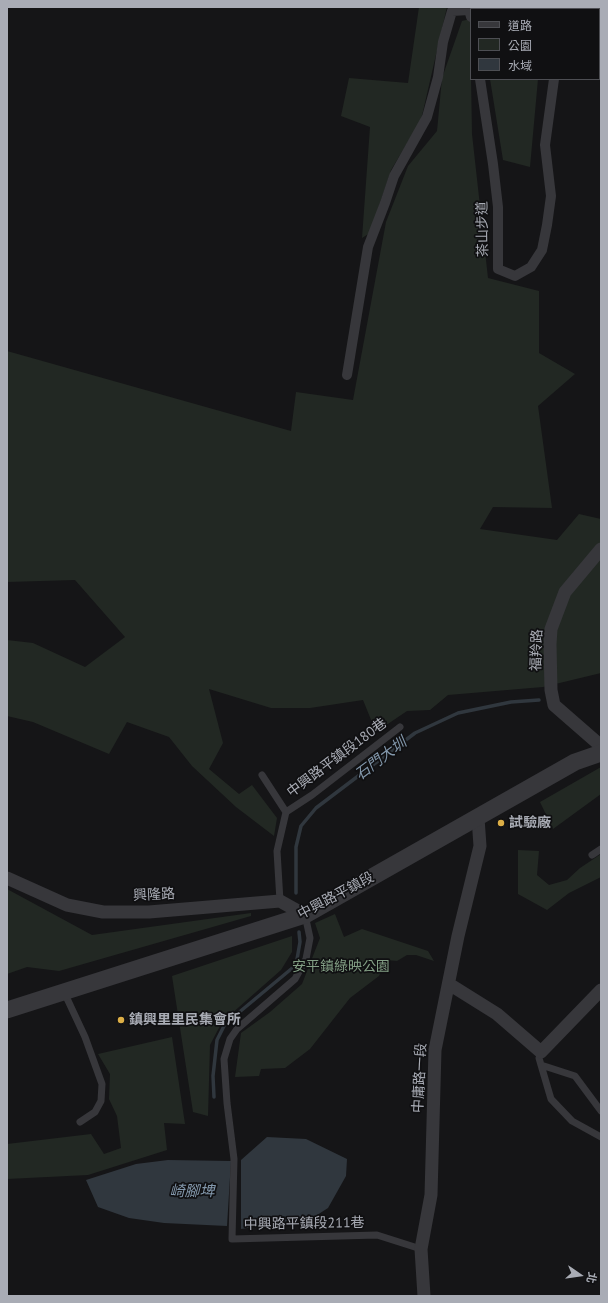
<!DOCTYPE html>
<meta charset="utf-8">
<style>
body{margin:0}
#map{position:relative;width:608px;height:1303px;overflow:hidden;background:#151517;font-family:"PT Sans","Noto Sans TC",sans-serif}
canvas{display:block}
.frame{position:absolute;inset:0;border:8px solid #a9acb5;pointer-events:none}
.legend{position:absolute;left:470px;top:8px;width:130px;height:72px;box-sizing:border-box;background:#101012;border:1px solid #4d4e53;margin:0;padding:5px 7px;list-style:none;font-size:12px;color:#a9acb5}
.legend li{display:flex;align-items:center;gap:8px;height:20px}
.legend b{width:20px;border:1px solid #4d4e53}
.north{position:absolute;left:560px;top:1255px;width:40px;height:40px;-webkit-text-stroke:3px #101012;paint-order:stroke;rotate:103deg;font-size:11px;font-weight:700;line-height:16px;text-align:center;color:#a9acb5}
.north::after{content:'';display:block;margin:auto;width:14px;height:18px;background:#a9acb5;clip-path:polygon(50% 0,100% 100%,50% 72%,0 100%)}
</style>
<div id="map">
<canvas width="608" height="1303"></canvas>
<div class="frame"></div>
<ul class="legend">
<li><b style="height:5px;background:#37373b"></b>道路</li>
<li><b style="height:11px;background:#222823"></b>公園</li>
<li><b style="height:11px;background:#30373e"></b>水域</li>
</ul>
<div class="north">北</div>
</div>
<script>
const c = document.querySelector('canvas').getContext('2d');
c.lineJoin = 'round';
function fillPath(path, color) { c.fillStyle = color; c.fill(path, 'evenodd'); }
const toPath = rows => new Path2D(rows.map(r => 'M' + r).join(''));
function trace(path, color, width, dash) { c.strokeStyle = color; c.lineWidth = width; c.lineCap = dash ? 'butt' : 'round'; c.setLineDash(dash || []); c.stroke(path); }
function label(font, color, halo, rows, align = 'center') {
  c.font = font + ' "PT Sans","Noto Sans TC",sans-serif'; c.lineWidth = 3.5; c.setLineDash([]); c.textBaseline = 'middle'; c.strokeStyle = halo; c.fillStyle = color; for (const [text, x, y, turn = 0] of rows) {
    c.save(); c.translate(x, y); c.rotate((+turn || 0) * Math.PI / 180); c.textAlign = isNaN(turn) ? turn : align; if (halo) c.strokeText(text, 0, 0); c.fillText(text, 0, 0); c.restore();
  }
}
fillPath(toPath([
 [419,7,447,7,421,120,391,170,370,233,362,238,370,127,341,116,349,78,408,83],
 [478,7,564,7,560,9,479,9],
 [470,19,472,134,488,278,539,291,539,353,575,374,538,406,552,508,493,507,480,529,557,540,579,514,601,519,601,673,543,687,448,695,430,710,407,711,376,732,363,700,310,708,271,708,209,689,223,743,209,769,239,794,252,785,277,818,274,836,236,807,192,766,169,737,127,722,109,754,33,722,7,716,7,640,33,643,85,667,125,637,75,580,7,582,7,351,291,431,296,392,353,400,386,222,408,166,437,131,442,78,462,21],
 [490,79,538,79,530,167,503,160],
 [601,767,601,794,553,829,540,802],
 [518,850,539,851,537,875,549,885,567,880,580,868,601,854,601,877,569,893,547,910,518,894],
 [7,889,92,935,251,913,251,916,59,971,27,967,7,974],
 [335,914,344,937,362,929,428,951,434,961,416,955,407,955,397,961,386,960,379,976,350,998,310,1049,285,1068,261,1069,259,1076,235,1077,241,1033,270,1012,302,984,320,938,315,923],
 [292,936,292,952,281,970,222,1022,210,1045,208,1116,193,1112,172,976],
 [172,1037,185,1124,164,1123,167,1150,88,1175,7,1179,7,1144,91,1134,104,1154,121,1148,117,1116,109,1099,110,1074,98,1054]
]), '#222823');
fillPath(toPath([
 [267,1137,306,1139,347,1159,346,1176,328,1208,314,1217,241,1229,241,1160],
 [168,1160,231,1161,227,1226,164,1223,129,1218,98,1207,86,1180,136,1164]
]), '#30373e');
trace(toPath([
 [296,893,296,847,301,826,316,808,415,733,458,713,511,702,539,700],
 [214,1097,213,1076,217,1040,225,1024,296,965,300,942,299,932]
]), '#30373e', 3.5);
trace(toPath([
 [262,775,286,812],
 [592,855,601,849],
 [280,901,277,851,286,812,312,795,400,727],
 [305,915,310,938,306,959,295,979,237,1029,230,1039,224,1059,227,1103,234,1159,232,1239,377,1235,421,1249],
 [64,992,85,1037,102,1084,101,1101,95,1112,80,1122],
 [541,1052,539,1058,541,1065,575,1076,601,1111],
 [541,1065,551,1099,572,1121,601,1137]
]), '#37373b', 7);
trace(toPath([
 [599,31,601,33],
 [480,79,493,164,498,207,498,269,515,276,531,267,542,250,547,225,551,196,545,145,554,79],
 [347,375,368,247,385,203,394,176,427,117,438,77,443,42,452,11,469,10,471,17]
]), '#37373b', 10);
trace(toPath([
 [601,549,565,592,551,629,550,644,551,690,554,705,601,746],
 [7,878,67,905,103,912,149,912,280,901,305,915],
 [449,984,497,1014,541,1052,601,990],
 [424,1296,421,1249,431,1195,435,1050,458,936,480,846,478,818]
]), '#37373b', 13);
trace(toPath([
 [7,1010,305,915,575,762,601,753]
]), '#37373b', 17);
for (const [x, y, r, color] of [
 [501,823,4,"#ddaf47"],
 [121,1020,4,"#ddaf47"]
]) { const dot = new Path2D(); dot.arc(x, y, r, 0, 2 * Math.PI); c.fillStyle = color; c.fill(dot); trace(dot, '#101012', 1.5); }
label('14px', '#a9acb5', '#101012', [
 ["茶山步道",483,229,-91],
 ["福羚路",537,650,-88],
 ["中興路平鎮段180巷",337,758,-37],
 ["興隆路",154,895,-3],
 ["中興路平鎮段",336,896,-28],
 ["中庸路一段",420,1078,-87],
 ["中興路平鎮段211巷",304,1224,-1]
]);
label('bold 14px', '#a9acb5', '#101012', [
 ["試驗廠",509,823],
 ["鎮興里里民集會所",129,1020]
], 'left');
label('14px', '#829e84', '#101012', [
 ["安平鎮綠映公園",341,967]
]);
label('italic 15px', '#8398ac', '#101012', [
 ["石門大圳",381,759,-37],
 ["崎腳埤",192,1192]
]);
</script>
